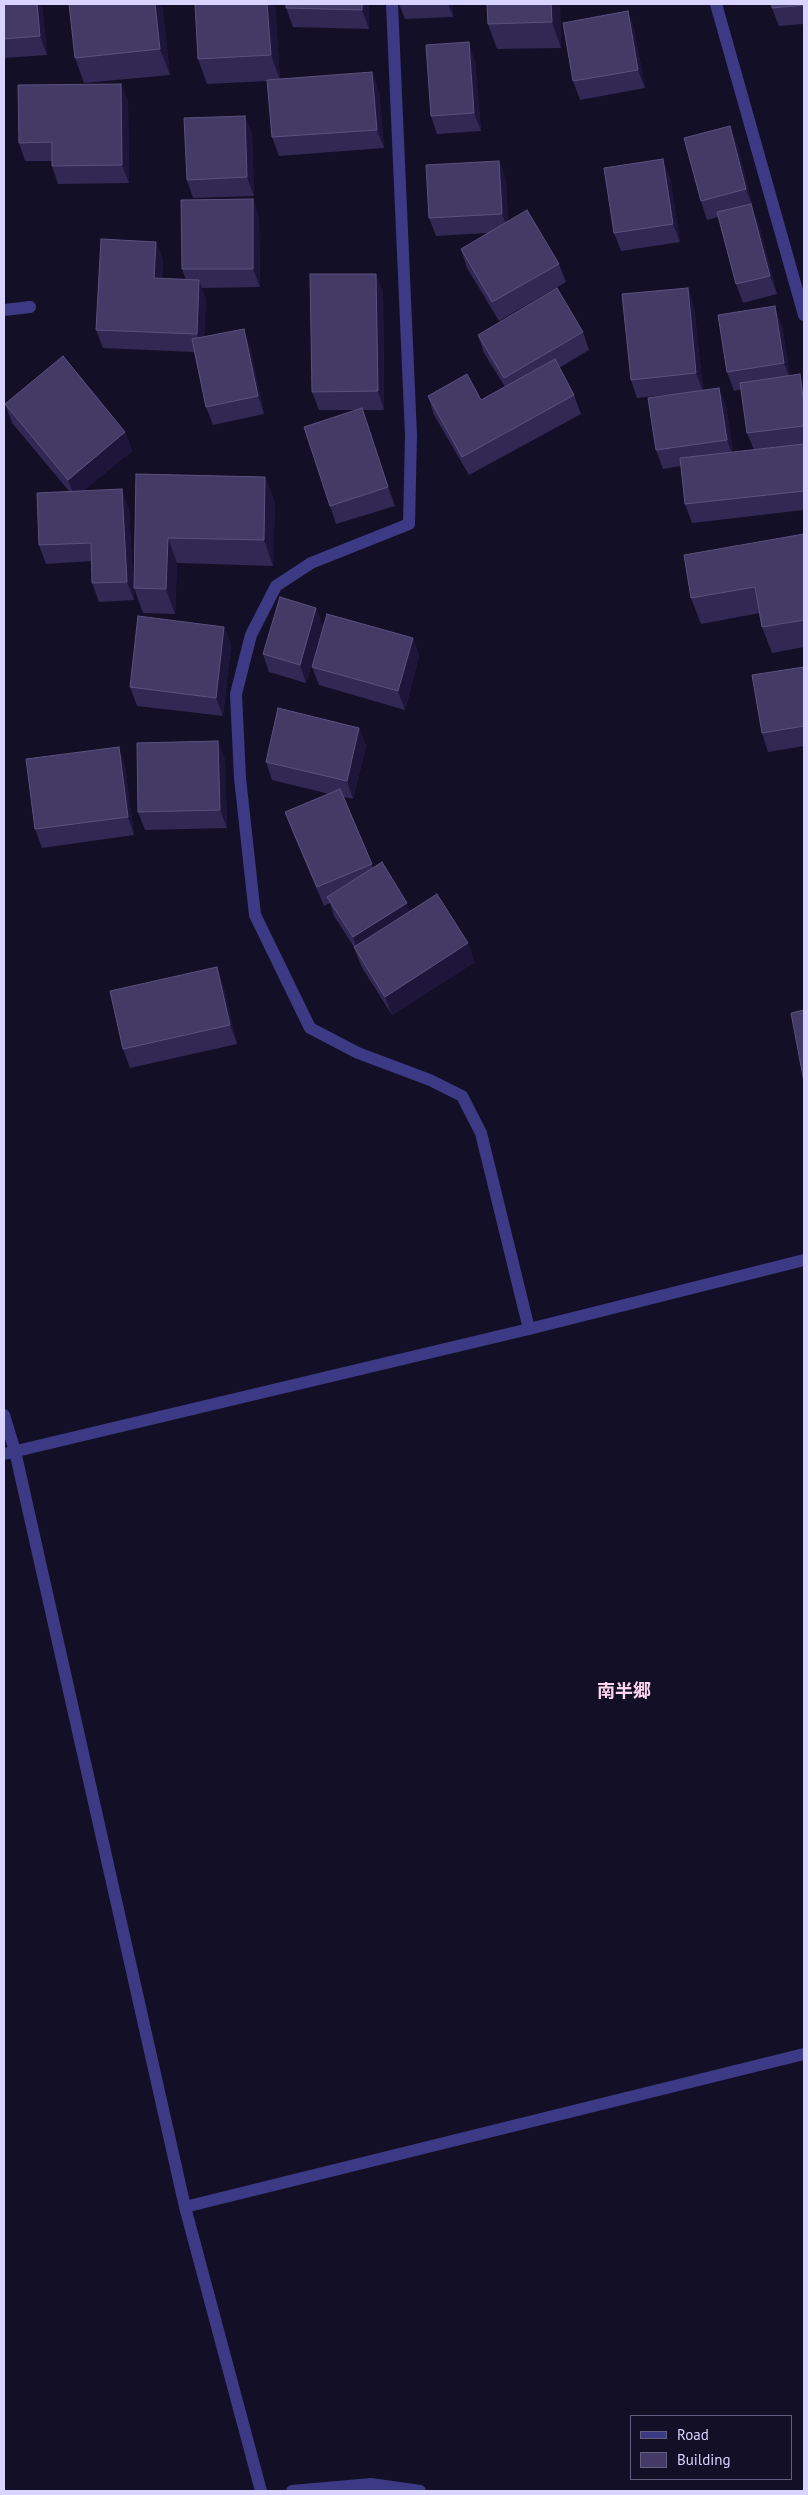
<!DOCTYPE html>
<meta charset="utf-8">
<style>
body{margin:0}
#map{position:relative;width:808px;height:2495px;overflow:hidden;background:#130f26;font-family:"PT Sans",sans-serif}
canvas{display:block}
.frame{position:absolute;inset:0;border:5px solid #d9d4ff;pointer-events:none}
.legend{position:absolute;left:630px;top:2415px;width:162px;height:65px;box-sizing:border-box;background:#130f26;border:1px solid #625e7d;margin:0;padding:6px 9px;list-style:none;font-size:15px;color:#d9d4ff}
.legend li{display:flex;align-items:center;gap:10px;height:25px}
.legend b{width:25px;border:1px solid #625e7d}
</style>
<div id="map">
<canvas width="808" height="2495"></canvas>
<div class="frame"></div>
<ul class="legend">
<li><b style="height:6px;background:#3d3a85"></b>Road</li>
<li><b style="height:14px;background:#433a66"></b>Building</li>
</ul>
</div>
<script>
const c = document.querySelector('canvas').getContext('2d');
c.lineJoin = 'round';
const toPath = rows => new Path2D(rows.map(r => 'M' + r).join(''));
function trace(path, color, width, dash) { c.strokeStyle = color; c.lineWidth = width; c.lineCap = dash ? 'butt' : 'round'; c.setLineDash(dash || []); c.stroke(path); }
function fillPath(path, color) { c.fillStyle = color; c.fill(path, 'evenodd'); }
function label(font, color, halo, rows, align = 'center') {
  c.font = font + ' "PT Sans","Noto Sans JP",sans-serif'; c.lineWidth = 4; c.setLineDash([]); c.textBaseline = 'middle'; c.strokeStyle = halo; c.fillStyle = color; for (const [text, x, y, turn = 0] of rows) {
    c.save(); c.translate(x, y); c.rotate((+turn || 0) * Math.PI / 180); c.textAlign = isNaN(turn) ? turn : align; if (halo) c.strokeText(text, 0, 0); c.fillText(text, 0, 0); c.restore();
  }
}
trace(toPath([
 [392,4,411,435,409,524,311,563,276,586,251,635,236,694,240,778,255,915,310,1028,358,1053,430,1080,462,1096,481,1133,529,1329],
 [716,4,804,315],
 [4,310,30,307],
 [4,1415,15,1451,185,2207,261,2491],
 [4,1454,529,1329,804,1260],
 [185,2207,804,2054],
 [292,2491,371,2484,420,2491]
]), '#3d3a85', 12);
fillPath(toPath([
 [4,4,42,4,47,55,4,58],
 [69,4,162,4,170,75,84,83,75,58],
 [275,4,280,80,379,91,384,148,279,156,272,137,268,81,207,84,198,59],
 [369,4,369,29,293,27,286,8],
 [399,4,452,4,453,17,405,19],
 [487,4,560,4,561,48,497,49,488,24],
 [804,4,804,24,779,26,772,8],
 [628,11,634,29,645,88,580,100,573,81],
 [475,61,481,131,437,134,431,116],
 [121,84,128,102,129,183,58,184,52,166,52,161,25,161,19,143],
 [245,116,252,134,254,196,193,198,187,180],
 [737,144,753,208,752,208,758,222,777,294,743,303,736,284,718,217,707,220,701,201],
 [499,161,506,180,508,222,559,264,566,282,499,321,467,268,461,249,488,233,436,236,429,218],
 [670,178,680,242,621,251,614,233],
 [253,199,259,218,260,287,201,288,206,299,204,336,250,347,264,414,213,425,206,407,194,352,103,348,96,330,156,242,163,260,162,279,186,280,182,269],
 [383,292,384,410,363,410,395,506,336,524,330,506,356,410,319,410,312,392],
 [694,306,703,390,719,388,726,406,733,452,754,450,747,433,741,389,734,391,727,372,782,325,790,376,804,386,804,510,692,523,685,504,681,466,663,469,656,450,667,395,637,398,631,380],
 [583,332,589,350,559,368,574,395,581,414,469,475,434,415,428,396,481,400,505,387,484,353,478,335],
 [5,404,125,432,132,451,83,491,129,508,134,600,99,602,92,583,92,561,46,564,39,545,69,491,12,423],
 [136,474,265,477,275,503,273,566,177,563,175,614,143,613,134,588],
 [804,534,804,647,772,653,762,627,760,613,701,624,691,598],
 [316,608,323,627,306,683,269,672,263,654],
 [224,627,231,645,223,716,137,706,130,687],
 [413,638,419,656,405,710,319,685,312,667],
 [804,667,804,746,768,752,762,733],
 [359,728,366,746,353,799,344,797,373,868,410,911,475,962,392,1015,361,966,354,947,334,916,330,903,324,906,292,831,285,812,329,794,272,780,266,762],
 [225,759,227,828,145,830,138,812],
 [125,766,134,835,42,848,35,829],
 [223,985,237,1044,130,1068,123,1049]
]), '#312854');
fillPath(toPath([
 [37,4,42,4,47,55,40,36],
 [155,4,162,4,170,75,160,49],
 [267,4,275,4,280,80,271,55],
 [362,4,369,4,369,29,362,10],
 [448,4,452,4,453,17],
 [551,4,560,4,561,48,552,22],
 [628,11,634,29,645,88,638,70],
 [469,42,475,61,481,131,474,113],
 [372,72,379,91,384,148,377,130],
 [121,84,128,102,129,183,122,165],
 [245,116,252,134,254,196,247,177],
 [730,126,737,144,753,208,746,189],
 [663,159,670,178,680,242,673,224],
 [499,161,506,180,509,232,502,214],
 [253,199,259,218,260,287,253,269],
 [751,204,758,222,777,294,770,276],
 [156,242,163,260,161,297,154,278],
 [376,274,383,292,384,410,378,391],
 [199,280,206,299,203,352,197,334],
 [688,288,694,306,703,392,696,373],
 [775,306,782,325,791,382,784,363],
 [244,329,250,347,264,414,258,396],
 [800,374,804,386,804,405],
 [719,388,726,406,734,458,727,440],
 [362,408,369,426,395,506,388,487],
 [125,432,132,451,75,498,68,480],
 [265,477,275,503,273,566,264,540],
 [122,489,129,508,134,600,127,582],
 [168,538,177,563,175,614,166,589],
 [316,608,323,627,306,683,300,665],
 [224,627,231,645,223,716,216,698],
 [413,638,419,656,405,710,398,691],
 [359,728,366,746,353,799,347,781],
 [218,741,225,759,227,828,220,810],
 [119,747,125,766,134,835,128,817],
 [407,903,414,921,360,956,353,937],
 [468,943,475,962,392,1015,385,997],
 [217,967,223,985,237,1044,230,1025]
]), '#1d163a');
const building = toPath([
 [4,4,37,4,40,36,4,39,4,4],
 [69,4,155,4,160,49,75,58,69,4],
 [195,4,267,4,271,55,198,59,195,4],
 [286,4,362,4,362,10,286,8,286,4],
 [487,4,551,4,552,22,488,24,487,4],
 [772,4,804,4,804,5,772,8,772,4],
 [628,11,638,70,573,81,563,23,628,11],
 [469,42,474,113,431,116,426,45,469,42],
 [372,72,377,130,272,137,267,80,372,72],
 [121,84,122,165,52,166,52,142,19,143,18,85,121,84],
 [245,116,247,177,187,180,184,118,245,116],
 [730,126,746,189,701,201,684,138,730,126],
 [663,159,673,224,614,233,604,168,663,159],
 [499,161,502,214,429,218,426,165,499,161],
 [253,199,253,269,182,269,181,200,253,199],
 [751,204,770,276,736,284,717,212,751,204],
 [527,210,559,264,492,302,461,249,527,210],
 [101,239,156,242,154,278,199,280,197,334,96,330,101,239],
 [310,274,376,274,378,391,312,392,310,274],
 [557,288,583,332,504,378,478,335,557,288],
 [688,288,696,373,631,380,622,294,688,288],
 [775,306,784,363,727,372,718,315,775,306],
 [244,329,258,396,206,407,192,339,244,329],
 [63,356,125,432,68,480,5,404,63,356],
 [555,359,574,395,462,457,428,396,467,374,481,400,555,359],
 [800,374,804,405,804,426,747,433,740,383,800,374],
 [719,388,727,440,656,450,648,398,719,388],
 [362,408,388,487,330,506,304,427,362,408],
 [804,444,804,491,685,504,680,458,804,444],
 [136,474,265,477,264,540,168,538,166,589,134,588,136,474],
 [122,489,127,582,92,583,91,543,39,545,37,493,122,489],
 [804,534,804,620,762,627,755,587,691,598,684,555,804,534],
 [280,597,316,608,300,665,263,654,280,597],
 [327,614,413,638,398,691,312,667,327,614],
 [138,616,224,627,216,698,130,687,138,616],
 [804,667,804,726,762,733,752,675,804,667],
 [278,708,359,728,347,781,266,762,278,708],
 [218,741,220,810,138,812,137,743,218,741],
 [119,747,128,817,35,829,26,759,119,747],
 [340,789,372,864,317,887,285,812,340,789],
 [382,862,407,903,353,937,327,897,382,862],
 [437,894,468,943,385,997,354,947,437,894],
 [217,967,230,1025,123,1049,110,991,217,967],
 [804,1010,804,1082,791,1013,804,1010]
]);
fillPath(building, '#433a66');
trace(building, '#5a527e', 1);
label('bold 18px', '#ffd6f0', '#130f26', [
 ["南半郷",624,1692]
]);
</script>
